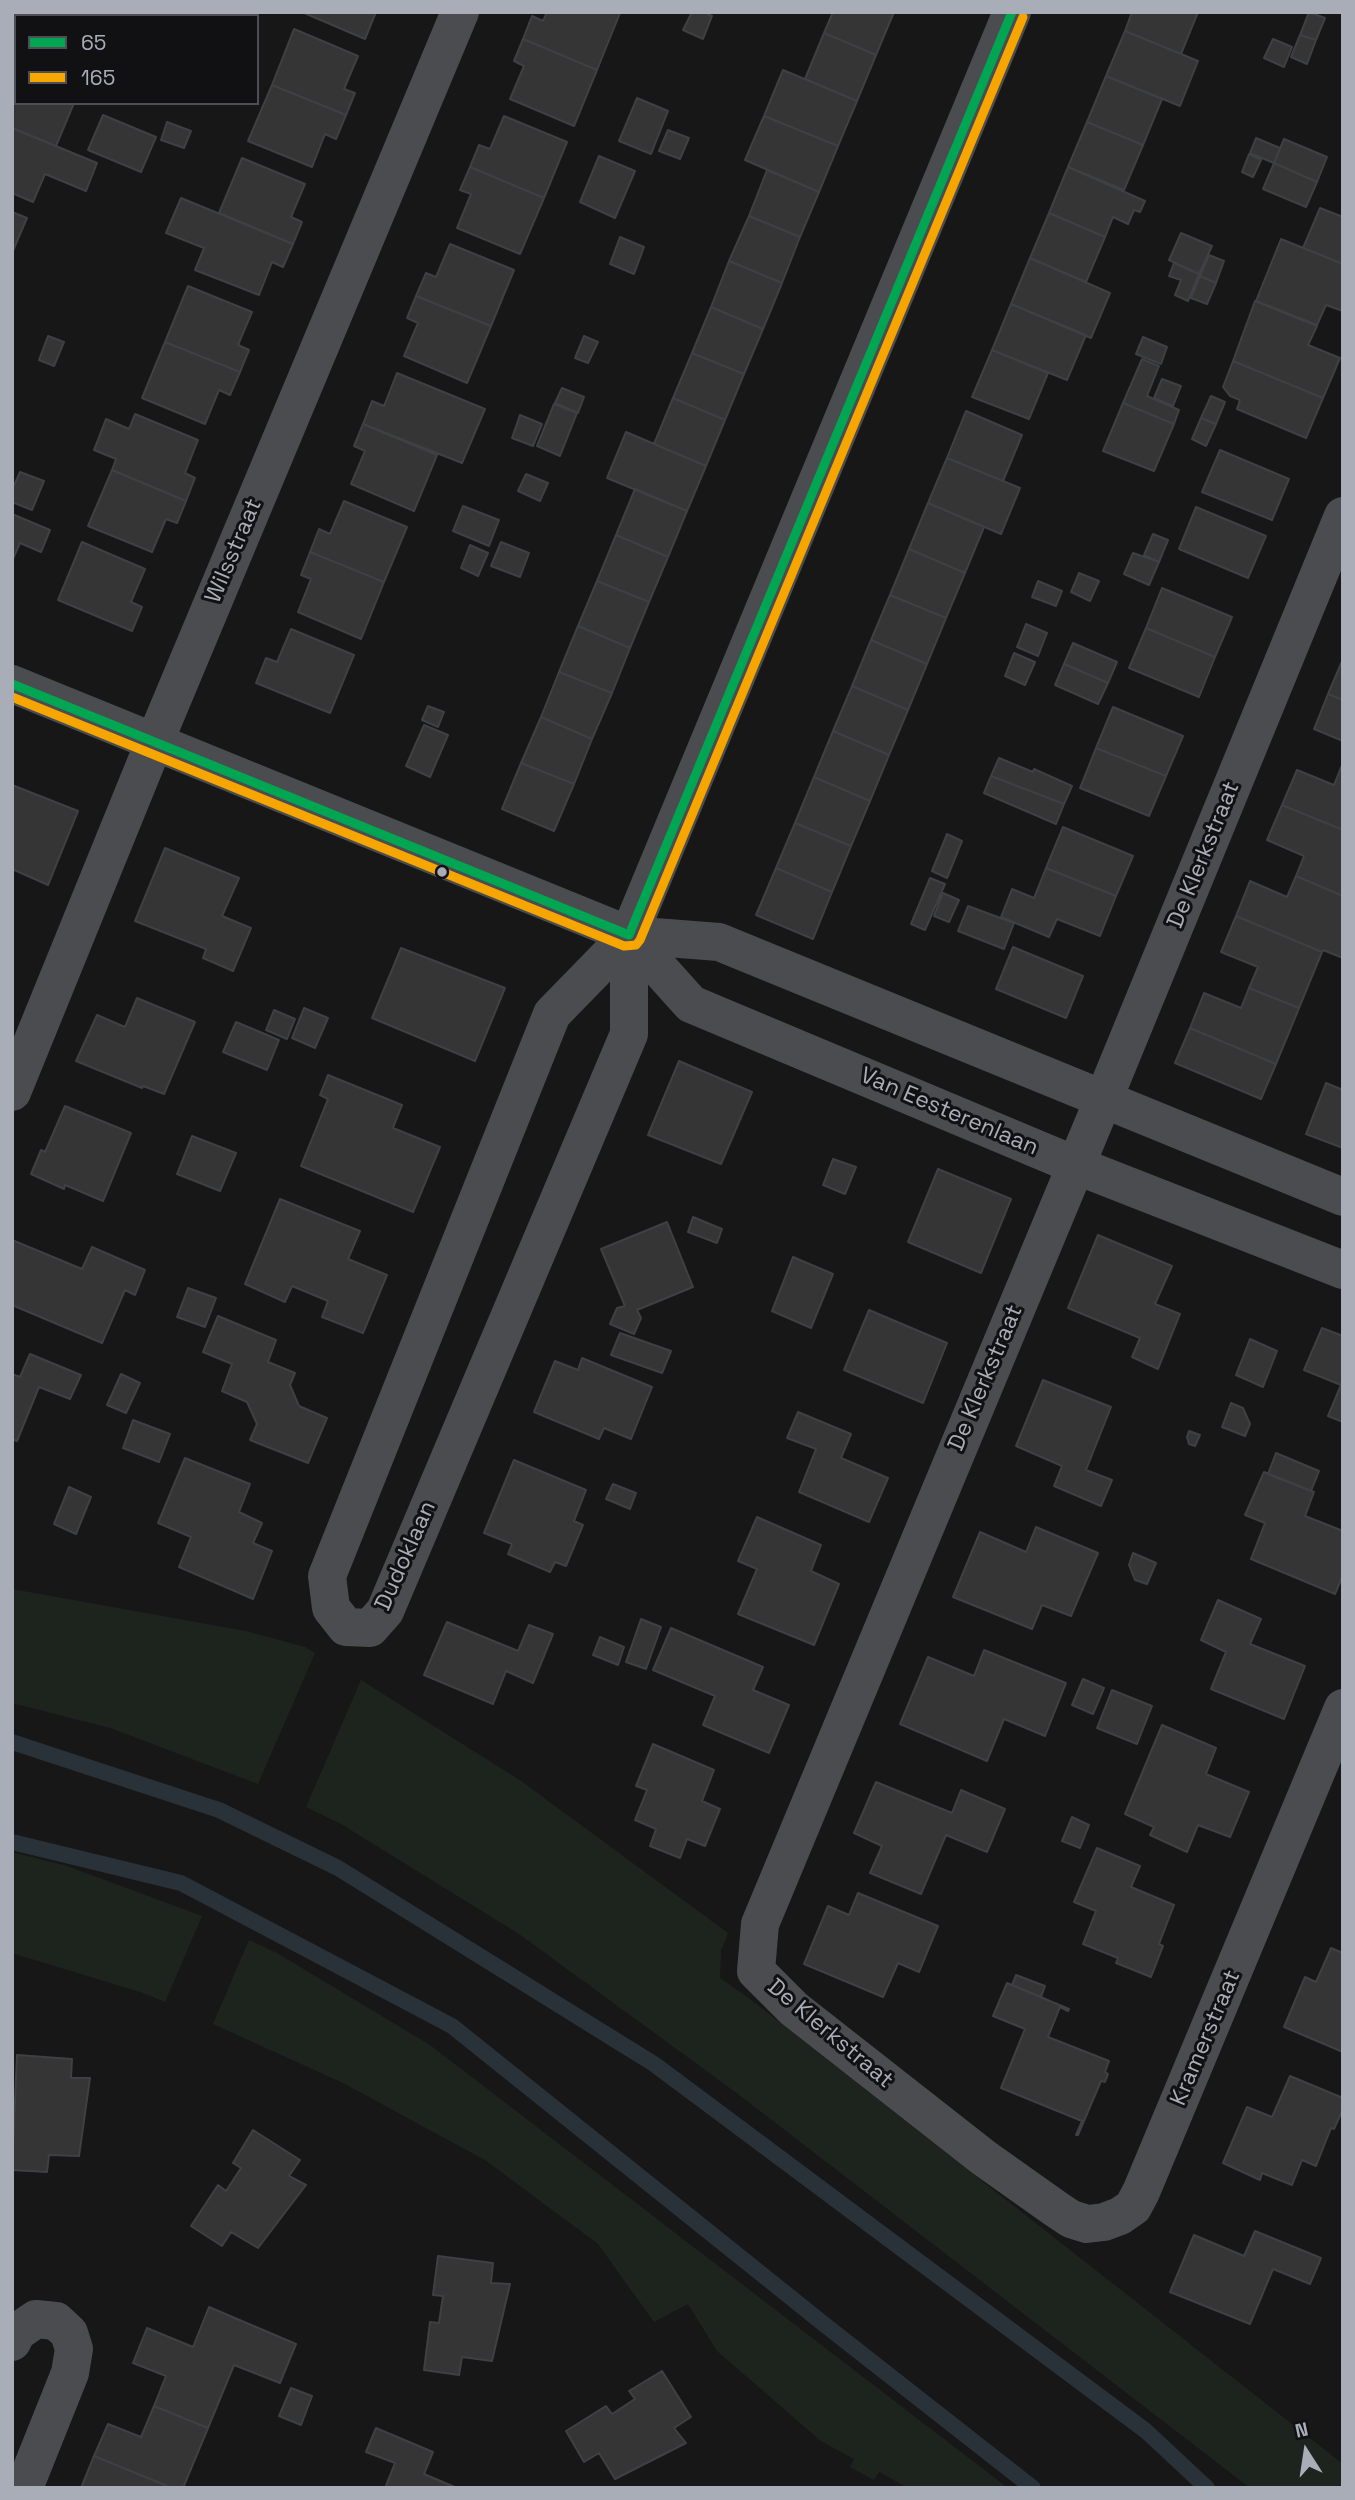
<!DOCTYPE html>
<style>
body{margin:0}
#map{position:relative;width:1355px;height:2500px;overflow:hidden;background:#171717;font-family:"Space Grotesk",sans-serif}
canvas{display:block}
.frame{position:absolute;inset:0;border:14px solid #a8adb8;pointer-events:none}
.legend{position:absolute;left:14px;top:14px;width:245px;height:91px;box-sizing:border-box;background:#111113;border:2px solid #4d4f55;margin:0;padding:9px 12px;list-style:none;font-size:21px;color:#a8adb8}
.legend li{display:flex;align-items:center;gap:14px;height:35px}
.legend b{width:35px;border:2px solid #4d4f55}
.north{position:absolute;left:1271px;top:2416px;width:70px;height:70px;-webkit-text-stroke:5px #111113;paint-order:stroke;rotate:348deg;font-size:19px;font-weight:700;line-height:28px;text-align:center;color:#a8adb8}
.north::after{content:'';display:block;margin:auto;width:24px;height:32px;background:#a8adb8;clip-path:polygon(50% 0,100% 100%,50% 72%,0 100%)}
</style>
<div id="map">
<canvas width="1355" height="2500"></canvas>
<div class="frame"></div>
<ul class="legend">
<li><b style="height:9px;background:#00a651"></b>65</li>
<li><b style="height:9px;background:#f7a600"></b>165</li>
</ul>
<div class="north">N</div>
</div>
<script>
const c = document.querySelector('canvas').getContext('2d');
c.lineJoin = 'round';
function fillPath(path, color) { c.fillStyle = color; c.fill(path, 'evenodd'); }
const toPath = rows => new Path2D(rows.map(r => 'M' + r).join(''));
function trace(path, color, width, dash) { c.strokeStyle = color; c.lineWidth = width; c.lineCap = dash ? 'butt' : 'round'; c.setLineDash(dash || []); c.stroke(path); }
function label(font, color, halo, rows, align = 'center') {
  c.font = font + ' "Space Grotesk",sans-serif'; c.lineWidth = 6; c.setLineDash([]); c.textBaseline = 'middle'; c.strokeStyle = halo; c.fillStyle = color; for (const [text, x, y, turn = 0] of rows) {
    c.save(); c.translate(x, y); c.rotate((+turn || 0) * Math.PI / 180); c.textAlign = isNaN(turn) ? turn : align; if (halo) c.strokeText(text, 0, 0); c.fillText(text, 0, 0); c.restore();
  }
}
fillPath(toPath([
 [12,1589,246,1631,305,1647,315,1653,258,1784,110,1728,12,1703],
 [361,1680,521,1781,728,1933,721,1951,720,1978,750,1999,1343,2464,1343,2488,1250,2488,738,2094,519,1934,341,1824,306,1807],
 [12,1852,67,1866,202,1916,165,2002,143,1993,12,1953],
 [249,1940,277,1953,430,2045,1008,2488,908,2488,879,2472,874,2480,850,2467,854,2459,821,2441,717,2351,688,2304,654,2322,598,2244,485,2160,343,2083,213,2024]
]), '#1d241e');
trace(toPath([
 [12,1742,219,1810,338,1868,654,2064,1146,2431,1207,2488],
 [12,1842,181,1883,452,2026,825,2325,1033,2488]
]), '#2a3239', 16);
const building = toPath([
 [34,12,97,12,105,16,36,16,37,13,34,12],
 [179,12,206,12,205,16,198,14,177,16,179,12],
 [302,12,376,12,365,39,302,12],
 [547,12,620,13,597,70,523,39,532,16,543,21,547,12],
 [692,12,703,12,712,16,703,39,683,30,692,12],
 [833,12,894,12,876,55,824,33,833,12],
 [1132,12,1198,12,1181,54,1125,31,1132,12],
 [1309,12,1325,18,1316,40,1300,35,1309,12],
 [294,29,358,56,344,89,355,93,346,115,272,85,294,29],
 [1125,31,1198,61,1180,106,1106,76,1125,31],
 [824,33,876,55,857,101,805,79,824,33],
 [1300,35,1316,40,1307,64,1291,57,1300,35],
 [523,39,597,70,574,126,510,99,524,66,514,61,523,39],
 [1273,39,1292,47,1284,67,1264,58,1273,39],
 [16,65,16,103,74,103,56,146,12,128,12,73,16,65],
 [783,70,857,101,838,146,764,116,783,70],
 [1106,76,1162,99,1143,145,1087,122,1106,76],
 [272,85,346,115,336,139,325,134,312,167,248,141,272,85],
 [637,98,668,111,651,154,619,141,637,98],
 [103,115,156,137,141,172,88,150,103,115],
 [504,116,567,142,544,198,470,167,479,145,490,149,504,116],
 [764,116,838,146,819,192,745,160,764,116],
 [167,122,191,131,184,148,161,140,167,122],
 [1087,122,1143,145,1124,190,1068,167,1087,122],
 [12,128,97,163,86,191,45,174,33,202,12,193,12,128],
 [668,130,689,138,680,159,659,151,668,130],
 [1256,138,1280,148,1274,163,1250,153,1256,138],
 [1284,139,1327,157,1317,182,1274,163,1284,139],
 [1249,154,1261,160,1253,177,1242,172,1249,154],
 [599,156,635,171,615,218,580,202,599,156],
 [242,158,305,184,291,217,302,222,293,244,219,213,242,158],
 [1274,163,1317,182,1306,207,1263,189,1274,163],
 [470,167,544,198,520,254,457,228,471,194,460,190,470,167],
 [1068,167,1145,201,1140,212,1134,210,1128,224,1113,217,1105,237,1049,213,1068,167],
 [767,170,819,192,800,237,749,216,767,170],
 [181,198,293,244,283,267,272,262,259,295,195,270,204,248,166,233,181,198],
 [1320,208,1343,217,1343,264,1303,248,1320,208],
 [12,212,27,218,12,253,12,212],
 [1049,213,1105,237,1086,282,1030,258,1049,213],
 [749,216,800,237,782,283,729,261,749,216],
 [1181,233,1212,246,1199,274,1169,260,1181,233],
 [620,237,644,247,634,274,610,264,620,237],
 [1281,239,1343,264,1343,311,1326,305,1317,325,1256,301,1281,239],
 [450,244,514,270,491,326,416,296,426,273,436,277,450,244],
 [1209,255,1224,261,1216,283,1200,276,1209,255],
 [1030,258,1110,293,1091,338,1011,304,1030,258],
 [729,261,782,283,763,329,711,307,729,261],
 [1174,263,1199,274,1188,301,1175,295,1181,280,1169,276,1174,263],
 [1200,276,1216,283,1207,304,1191,298,1200,276],
 [188,286,252,312,238,345,249,350,240,372,165,342,188,286],
 [416,296,491,326,467,383,404,356,418,323,407,318,416,296],
 [1255,301,1317,326,1308,345,1340,358,1323,398,1233,361,1255,301],
 [1011,304,1086,335,1067,380,992,350,1011,304],
 [711,307,763,329,744,374,692,353,711,307],
 [48,336,64,342,54,366,39,360,48,336],
 [584,336,598,342,588,363,575,358,584,336],
 [1143,337,1167,347,1161,364,1136,354,1143,337],
 [165,342,240,372,230,395,219,390,205,424,142,398,165,342],
 [992,350,1048,373,1029,419,972,397,992,350],
 [692,353,744,374,725,420,673,398,692,353],
 [1142,359,1159,366,1147,396,1179,410,1174,424,1123,403,1142,359],
 [1233,361,1323,398,1306,438,1237,409,1240,400,1230,396,1223,387,1233,361],
 [397,373,485,409,462,463,363,424,372,401,384,406,397,373],
 [1162,379,1181,386,1173,406,1154,398,1162,379],
 [562,388,584,397,578,413,555,403,562,388],
 [1211,396,1225,402,1216,424,1201,418,1211,396],
 [673,398,725,420,706,466,654,444,673,398],
 [1123,403,1174,424,1154,471,1103,451,1123,403],
 [554,404,577,413,560,456,537,446,554,404],
 [966,411,1022,435,1003,481,947,458,966,411],
 [135,414,198,440,185,473,195,478,186,501,112,470,116,459,94,450,106,419,129,429,135,414],
 [520,415,542,424,533,446,512,438,520,415],
 [1201,418,1216,424,1206,446,1192,439,1201,418],
 [363,424,437,455,414,511,351,484,365,451,354,446,363,424],
 [626,432,706,466,687,511,607,478,626,432],
 [1220,450,1289,479,1272,520,1202,492,1220,450],
 [947,458,1020,488,1001,534,928,503,947,458],
 [112,470,186,501,177,523,166,519,152,552,88,526,112,470],
 [20,472,44,481,32,510,12,502,12,490,20,472],
 [526,474,548,483,540,501,518,491,526,474],
 [635,489,687,511,668,557,616,535,635,489],
 [344,501,407,527,384,582,310,552,319,529,330,534,344,501],
 [928,503,984,527,965,573,909,549,928,503],
 [463,506,499,520,489,546,453,531,463,506],
 [1196,507,1266,536,1248,578,1179,549,1196,507],
 [12,514,50,530,41,552,20,543,12,561,12,514],
 [1153,534,1168,540,1159,562,1144,555,1153,534],
 [616,535,668,557,649,602,597,581,616,535],
 [82,542,145,569,131,602,142,607,132,631,58,600,82,542],
 [501,542,529,553,520,577,491,566,501,542],
 [470,545,488,553,478,576,461,568,470,545],
 [909,549,965,573,946,618,890,595,909,549],
 [310,552,384,582,361,639,298,612,311,579,301,575,310,552],
 [1133,553,1159,562,1149,585,1124,574,1133,553],
 [1079,573,1099,581,1090,601,1071,592,1079,573],
 [597,581,649,602,630,648,578,626,597,581],
 [1038,581,1062,591,1056,606,1032,597,1038,581],
 [1162,588,1232,617,1215,657,1146,628,1162,588],
 [890,595,946,618,927,664,871,640,890,595],
 [1026,624,1047,633,1038,656,1017,647,1026,624],
 [578,626,630,648,612,693,559,672,578,626],
 [1146,628,1215,657,1199,697,1129,668,1146,628],
 [291,629,354,655,330,713,256,683,266,658,277,662,291,629],
 [871,640,927,664,908,710,852,686,871,640],
 [1073,643,1117,662,1108,683,1064,664,1073,643],
 [1014,653,1035,662,1025,685,1005,676,1014,653],
 [1343,659,1343,700,1328,694,1343,659],
 [1064,664,1108,683,1098,704,1055,685,1064,664],
 [559,672,612,693,592,739,541,717,559,672],
 [852,686,908,710,889,755,833,731,852,686],
 [1328,694,1343,700,1343,741,1314,729,1328,694],
 [428,706,444,712,438,727,422,720,428,706],
 [1113,707,1183,736,1166,776,1096,748,1113,707],
 [541,717,592,739,574,784,521,763,541,717],
 [424,725,448,735,430,777,406,766,424,725],
 [833,731,889,755,870,801,814,777,833,731],
 [1096,748,1166,776,1149,816,1080,788,1096,748],
 [999,758,1033,772,1034,769,1072,786,1064,804,991,776,999,758],
 [521,763,574,784,554,831,502,809,521,763],
 [1342,765,1343,830,1282,805,1297,770,1334,785,1342,765],
 [991,776,1064,804,1056,824,984,793,991,776],
 [814,777,870,801,851,846,795,823,814,777],
 [12,785,78,811,48,885,12,869,12,785],
 [1282,805,1343,830,1343,896,1296,876,1304,856,1267,840,1282,805],
 [795,823,851,846,832,892,776,868,795,823],
 [1063,827,1133,856,1116,896,1046,868,1063,827],
 [947,834,962,841,947,878,932,871,947,834],
 [165,848,239,878,222,916,251,928,233,971,203,958,206,949,135,921,165,848],
 [776,868,832,892,813,939,756,915,776,868],
 [1046,868,1116,896,1100,936,1057,919,1049,937,1001,917,1012,889,1034,898,1046,868],
 [1296,876,1343,896,1343,958,1323,950,1322,952,1236,916,1250,881,1287,897,1296,876],
 [930,878,945,884,925,930,911,924,930,878],
 [943,893,959,900,949,922,934,916,943,893],
 [968,906,1014,923,1004,949,958,931,968,906],
 [1236,916,1322,952,1299,1008,1249,988,1258,967,1221,952,1236,916],
 [1013,947,1083,976,1066,1018,996,989,1013,947],
 [401,948,505,988,475,1061,372,1018,401,948],
 [1249,988,1299,1008,1276,1064,1190,1028,1204,993,1241,1008,1249,988],
 [137,998,195,1022,164,1094,143,1086,142,1088,76,1061,97,1015,125,1027,137,998],
 [304,1008,328,1018,315,1048,292,1038,304,1008],
 [274,1010,295,1019,287,1039,266,1030,274,1010],
 [236,1022,279,1040,267,1070,223,1052,236,1022],
 [1190,1028,1276,1064,1261,1099,1175,1063,1190,1028],
 [679,1061,752,1092,721,1164,648,1135,679,1061],
 [328,1075,402,1105,393,1128,440,1147,413,1212,301,1166,328,1099,320,1095,328,1075],
 [1326,1083,1343,1090,1343,1148,1306,1134,1326,1083],
 [65,1106,131,1133,103,1201,65,1185,64,1189,31,1174,41,1150,45,1152,65,1106],
 [192,1136,236,1153,220,1191,177,1174,192,1136],
 [833,1159,856,1167,845,1194,823,1185,833,1159],
 [938,1169,1011,1199,981,1273,908,1242,938,1169],
 [280,1199,360,1231,348,1259,387,1275,363,1333,322,1317,328,1301,292,1286,285,1302,245,1284,280,1199],
 [693,1217,722,1229,717,1243,688,1232,693,1217],
 [667,1222,693,1287,637,1310,641,1318,634,1334,610,1324,617,1308,625,1306,601,1249,667,1222],
 [1098,1235,1172,1266,1155,1304,1180,1314,1158,1369,1132,1357,1140,1338,1068,1308,1098,1235],
 [12,1240,82,1269,92,1247,145,1270,135,1295,125,1290,102,1343,12,1305,12,1240],
 [793,1257,833,1274,811,1328,772,1311,793,1257],
 [188,1288,216,1298,205,1327,177,1317,188,1288],
 [869,1310,947,1343,923,1403,844,1370,869,1310],
 [218,1316,276,1340,268,1362,295,1373,290,1385,299,1406,327,1418,308,1463,250,1440,257,1424,247,1402,222,1391,232,1364,203,1352,218,1316],
 [1322,1328,1343,1336,1343,1422,1328,1416,1341,1385,1304,1370,1322,1328],
 [620,1333,671,1351,662,1373,611,1355,620,1333],
 [1250,1339,1277,1351,1263,1387,1236,1375,1250,1339],
 [30,1354,81,1375,70,1399,39,1387,17,1441,12,1439,12,1374,20,1377,30,1354],
 [582,1358,652,1387,631,1439,604,1428,599,1439,534,1412,555,1361,578,1370,582,1358],
 [121,1374,140,1383,126,1413,107,1405,121,1374],
 [1043,1380,1111,1407,1086,1470,1112,1480,1101,1506,1054,1486,1062,1466,1016,1446,1043,1380],
 [1231,1403,1243,1408,1250,1424,1245,1436,1222,1427,1231,1403],
 [798,1412,851,1434,841,1458,888,1478,869,1522,799,1492,816,1449,787,1438,798,1412],
 [133,1420,170,1434,159,1462,123,1448,133,1420],
 [1189,1431,1200,1435,1195,1446,1189,1444,1187,1437,1189,1431],
 [1276,1453,1319,1471,1311,1491,1268,1474,1276,1453],
 [185,1458,250,1484,239,1512,262,1523,253,1543,272,1551,253,1599,179,1567,191,1537,158,1523,185,1458],
 [514,1460,586,1490,574,1521,583,1525,566,1566,555,1562,550,1572,508,1554,512,1544,484,1533,514,1460],
 [1264,1472,1314,1492,1305,1516,1343,1531,1343,1575,1335,1594,1251,1559,1265,1523,1245,1515,1264,1472],
 [613,1484,636,1493,630,1509,606,1499,613,1484],
 [69,1487,91,1497,76,1534,54,1524,69,1487],
 [757,1517,821,1545,811,1571,839,1584,814,1645,738,1614,757,1569,738,1561,757,1517],
 [1036,1527,1098,1553,1071,1616,1042,1605,1032,1629,953,1597,980,1532,1026,1552,1036,1527],
 [1133,1553,1156,1563,1147,1584,1135,1580,1129,1565,1133,1553],
 [1218,1600,1261,1619,1250,1644,1305,1666,1284,1719,1211,1689,1226,1652,1201,1640,1218,1600],
 [641,1619,661,1627,646,1669,626,1662,641,1619],
 [447,1622,518,1651,529,1625,553,1634,533,1683,506,1671,493,1704,424,1675,447,1622],
 [671,1628,763,1667,753,1690,789,1705,769,1753,703,1725,715,1696,653,1670,671,1628],
 [600,1637,624,1647,618,1665,593,1655,600,1637],
 [984,1650,1066,1683,1045,1736,1004,1719,987,1761,900,1724,928,1657,974,1676,984,1650],
 [1083,1679,1104,1688,1093,1714,1072,1705,1083,1679],
 [1112,1690,1152,1706,1137,1744,1097,1728,1112,1690],
 [1162,1725,1216,1748,1206,1774,1249,1792,1230,1837,1198,1825,1187,1852,1150,1835,1154,1827,1125,1814,1162,1725],
 [653,1744,714,1770,702,1801,720,1809,705,1846,687,1839,680,1858,650,1846,656,1829,635,1820,647,1790,636,1786,653,1744],
 [876,1782,952,1813,961,1790,1005,1809,987,1852,946,1835,921,1894,870,1873,882,1846,854,1833,876,1782],
 [1072,1817,1089,1825,1080,1848,1062,1841,1072,1817],
 [1097,1848,1140,1866,1131,1887,1174,1905,1159,1944,1163,1946,1151,1977,1116,1963,1118,1958,1083,1944,1096,1911,1074,1902,1097,1848],
 [858,1893,938,1926,919,1972,898,1963,883,1997,804,1964,828,1906,849,1915,858,1893],
 [1331,1948,1343,1953,1343,2052,1284,2027,1305,1977,1316,1982,1331,1948],
 [1016,1975,1045,1986,1041,1997,1012,1985,1016,1975],
 [1007,1983,1069,2009,1068,2011,1060,2007,1048,2037,1109,2061,1105,2072,1108,2074,1105,2082,1101,2081,1078,2135,1076,2135,1082,2121,1001,2088,1025,2029,993,2016,1007,1983],
 [17,2055,72,2059,71,2078,90,2078,79,2156,49,2155,47,2172,12,2170,17,2055],
 [1290,2076,1343,2098,1343,2109,1334,2129,1331,2128,1316,2166,1302,2160,1292,2185,1262,2173,1260,2180,1223,2163,1247,2107,1272,2117,1290,2076],
 [253,2130,300,2160,289,2176,306,2185,258,2248,231,2232,222,2246,191,2226,218,2185,226,2191,241,2168,233,2163,253,2130],
 [1255,2231,1321,2258,1310,2284,1273,2269,1250,2324,1170,2292,1194,2235,1244,2256,1255,2231],
 [438,2256,493,2263,491,2283,510,2284,492,2361,462,2357,459,2375,424,2370,430,2322,439,2323,443,2296,433,2295,438,2256],
 [209,2307,296,2344,280,2383,234,2365,208,2428,154,2406,166,2376,133,2363,147,2328,193,2347,209,2307],
 [662,2371,691,2417,674,2428,686,2443,615,2479,599,2453,584,2462,566,2431,606,2406,612,2414,635,2399,629,2391,662,2371],
 [291,2388,312,2396,301,2425,279,2416,291,2388],
 [154,2406,208,2428,183,2488,172,2488,94,2456,108,2424,141,2437,154,2406],
 [376,2428,433,2452,424,2474,457,2488,385,2488,395,2463,366,2452,376,2428],
 [94,2456,172,2488,81,2488,94,2456]
]);
fillPath(building, '#353536');
trace(building, '#3f4043', 2);
trace(toPath([
 [1343,516,1104,1098,760,1924,756,1971,794,2009,984,2158,1056,2209,1071,2219,1087,2224,1104,2222,1120,2216,1133,2207,1141,2192,1343,1708],
 [12,684,629,935,1012,12],
 [629,935,629,1034,385,1611,370,1628,346,1627,331,1608,327,1576,552,1014,629,935],
 [629,935,691,1004,1075,1165,1343,1270],
 [629,935,719,942,1343,1197],
 [12,1092,154,743,460,12],
 [12,2342,17,2332,36,2319,56,2321,69,2333,74,2349,70,2373,24,2488]
]), '#4b4c50', 38);
trace(toPath([
 [12,684,629,935,1012,12]
]), '#00a651', 9);
trace(toPath([
 [12,697,624,946,636,945,640,940,1023,17]
]), '#f7a600', 9);
for (const [x, y, r, color] of [
 [442,872,6,"#a8adb8"]
]) { const dot = new Path2D(); dot.arc(x, y, r, 0, 2 * Math.PI); c.fillStyle = color; c.fill(dot); trace(dot, '#111113', 2.5); }
label('23px', '#a8adb8', '#111113', [
 ["Wilsstraat",234,551,-67],
 ["De Klerkstraat",1204,855,-68],
 ["Van Eesterenlaan",949,1112,23],
 ["De Klerkstraat",986,1378,-67],
 ["Dudoklaan",406,1556,-66],
 ["De Klerkstraat",830,2034,40],
 ["Kramerstraat",1206,2038,-67]
]);
</script>
